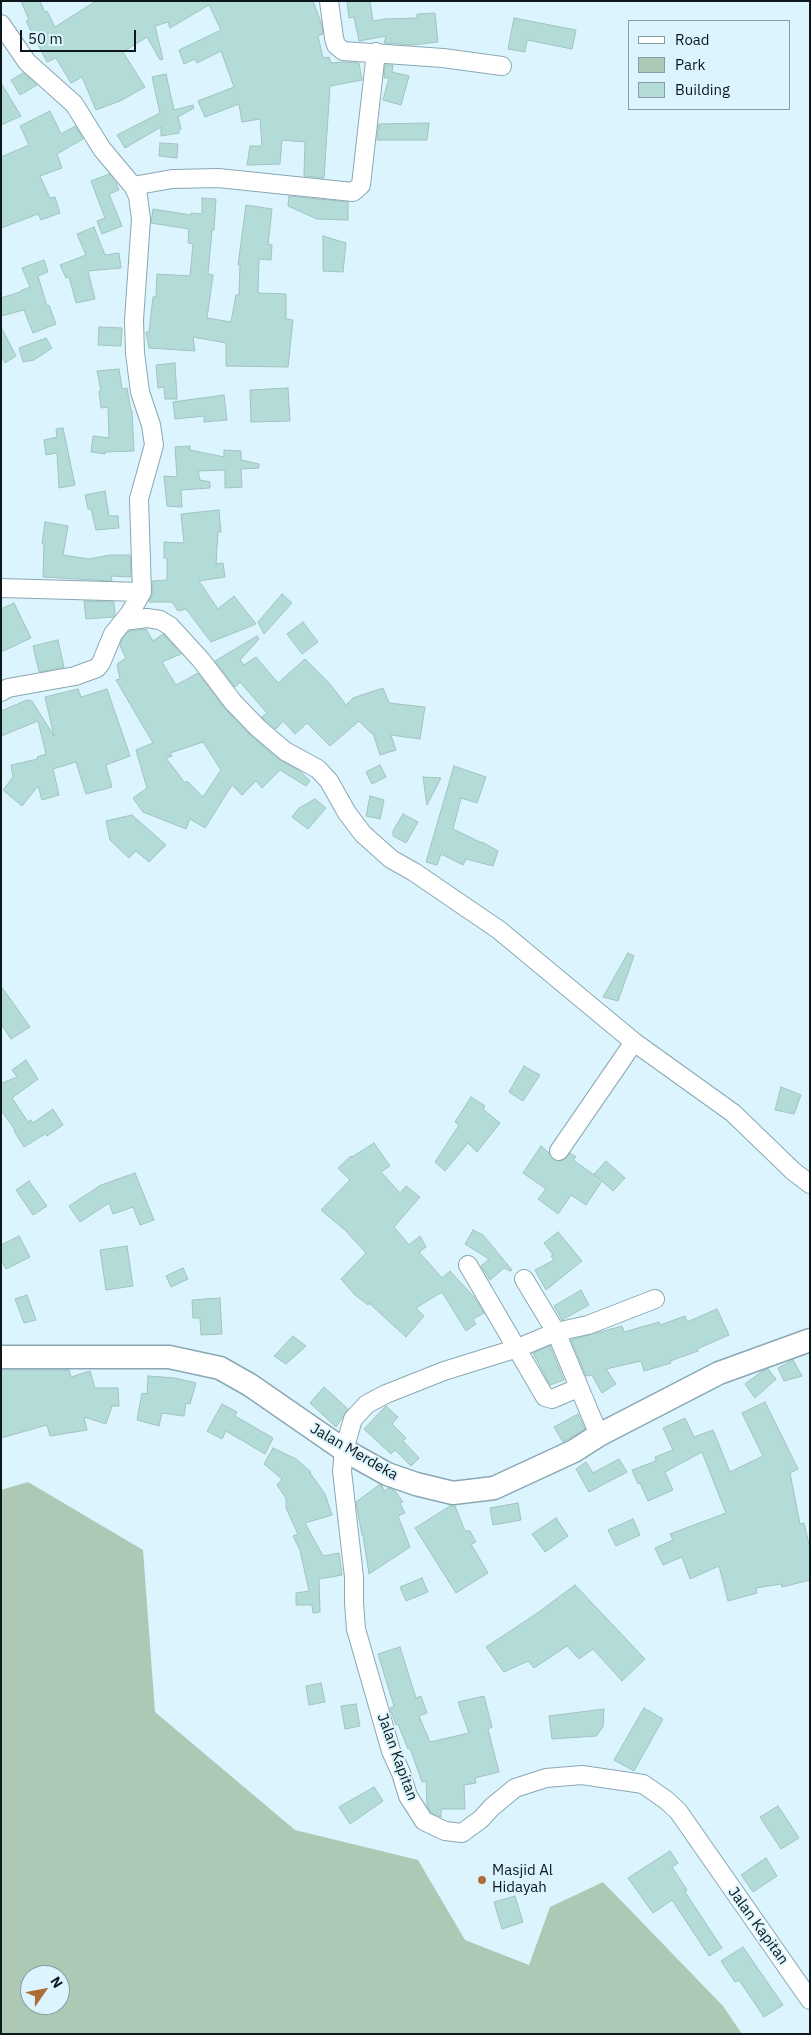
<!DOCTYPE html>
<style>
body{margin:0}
#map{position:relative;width:811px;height:2035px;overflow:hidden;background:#dbf4fd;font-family:"IBM Plex Sans",sans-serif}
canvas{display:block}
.frame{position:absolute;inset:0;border:2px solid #0c181c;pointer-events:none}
.legend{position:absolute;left:628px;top:20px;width:162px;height:90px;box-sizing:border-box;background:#dbf4fd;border:1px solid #889ca3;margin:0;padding:6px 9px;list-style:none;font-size:15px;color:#0c181c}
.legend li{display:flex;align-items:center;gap:10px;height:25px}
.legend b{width:25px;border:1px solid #889ca3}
.north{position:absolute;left:20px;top:1965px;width:50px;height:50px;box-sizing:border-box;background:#dbf4fd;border:1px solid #889ca3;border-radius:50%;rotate:57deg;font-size:14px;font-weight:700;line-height:20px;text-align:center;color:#0c181c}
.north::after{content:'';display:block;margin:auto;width:18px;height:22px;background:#ae6d37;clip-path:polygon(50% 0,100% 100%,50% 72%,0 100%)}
.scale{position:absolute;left:20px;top:30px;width:116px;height:22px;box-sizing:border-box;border:2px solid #0c181c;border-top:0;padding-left:6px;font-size:15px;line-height:18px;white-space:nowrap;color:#0c181c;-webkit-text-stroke:4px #dbf4fd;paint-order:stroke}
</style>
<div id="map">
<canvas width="811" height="2035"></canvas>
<div class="frame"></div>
<ul class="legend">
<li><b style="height:6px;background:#fff"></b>Road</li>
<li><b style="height:14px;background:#adc9b6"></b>Park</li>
<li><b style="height:14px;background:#b3dcd8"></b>Building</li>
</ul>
<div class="north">N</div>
<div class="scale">50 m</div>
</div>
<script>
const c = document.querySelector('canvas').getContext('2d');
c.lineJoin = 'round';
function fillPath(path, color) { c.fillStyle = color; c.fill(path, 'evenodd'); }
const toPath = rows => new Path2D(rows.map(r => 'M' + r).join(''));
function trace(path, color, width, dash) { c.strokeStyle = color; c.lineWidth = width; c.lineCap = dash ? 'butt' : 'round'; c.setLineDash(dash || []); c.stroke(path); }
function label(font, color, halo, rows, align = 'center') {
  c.font = font + ' "IBM Plex Sans",sans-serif'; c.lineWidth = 4; c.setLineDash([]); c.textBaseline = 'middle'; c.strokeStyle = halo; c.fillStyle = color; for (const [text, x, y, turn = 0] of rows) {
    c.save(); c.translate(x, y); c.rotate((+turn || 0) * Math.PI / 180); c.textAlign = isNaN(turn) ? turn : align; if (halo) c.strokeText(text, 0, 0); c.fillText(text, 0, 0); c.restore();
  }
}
fillPath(toPath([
 [28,1482,143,1550,155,1712,295,1830,418,1860,465,1940,529,1965,550,1907,603,1882,723,2006,742,2034,1,2034,1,1490],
 [30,1975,60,1975,60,2005,30,2005]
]), '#adc9b6');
const building = toPath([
 [21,1,40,1,45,12,47,11,55,27,96,1,313,1,322,25,323,34,318,36,323,58,329,57,331,63,343,62,359,63,362,80,330,86,324,178,304,176,305,142,282,140,280,164,247,165,250,146,262,146,260,119,242,122,239,104,205,117,198,101,234,87,221,51,197,63,195,59,184,64,179,50,221,30,209,5,170,28,168,22,155,26,163,59,160,60,147,37,123,52,145,87,120,101,96,110,82,77,71,83,56,58,47,62,26,21,29,20,21,1],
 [347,1,370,1,373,21,385,19,417,18,417,14,435,13,438,42,412,45,384,43,386,36,359,41,354,17,349,18,347,1],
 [514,18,576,30,572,49,527,40,525,52,508,49,514,18],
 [385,65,393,65,392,72,409,76,401,105,383,100,389,78,384,78,385,65],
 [23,73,37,85,20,95,11,80,23,73],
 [166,74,174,110,193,105,194,108,178,117,181,129,179,129,179,133,161,136,161,127,125,148,117,135,160,113,152,77,166,74],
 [1,83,21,116,1,125,1,83],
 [50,111,61,134,75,126,83,139,57,154,62,168,40,176,50,198,55,197,60,213,41,220,38,214,1,228,1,157,29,145,20,126,50,111],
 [429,123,427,140,377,140,379,124,429,123],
 [160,143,178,144,177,158,159,156,160,143],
 [109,174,116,183,119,190,109,194,122,226,102,234,97,221,105,218,91,181,109,174],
 [289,196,348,202,348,220,317,219,288,206,289,196],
 [202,198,216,199,214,230,212,230,208,274,213,275,207,318,231,322,236,295,239,295,240,265,238,265,246,205,272,209,268,244,272,245,271,260,259,259,258,293,286,294,286,319,293,320,288,367,226,366,226,343,193,337,195,351,149,348,146,332,149,332,153,297,156,297,157,274,190,276,193,244,188,243,189,229,151,223,153,209,191,215,191,213,202,214,202,198],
 [94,227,105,255,119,253,121,268,88,271,95,299,76,303,69,277,66,278,60,265,86,255,77,234,94,227],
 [323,236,346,243,343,272,323,271,323,236],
 [44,260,48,272,38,276,47,306,49,305,56,324,33,333,24,310,1,316,1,298,20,292,20,291,30,287,22,268,44,260],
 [1,327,16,356,5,363,1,356,1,327],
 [99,327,122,328,121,346,98,345,99,327],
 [46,338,52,348,34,360,23,362,19,348,46,338],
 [175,363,177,399,165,399,164,387,158,388,156,365,175,363],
 [119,369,122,389,127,388,131,411,132,411,134,451,105,452,105,454,91,452,93,436,109,438,108,407,101,408,99,391,101,391,97,371,119,369],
 [288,388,290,421,251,422,250,390,288,388],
 [224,395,227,420,204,422,204,416,175,419,173,402,224,395],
 [63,428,75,485,59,488,57,453,46,455,44,440,57,437,56,429,63,428],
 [190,446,190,450,224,457,224,450,241,451,241,460,259,464,259,468,241,469,242,487,225,488,225,470,198,471,200,480,210,482,210,488,181,490,182,507,167,506,164,476,177,477,175,447,190,446],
 [105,491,109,516,118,516,119,528,96,530,91,509,88,509,85,495,105,491],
 [219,510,221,532,218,532,216,564,223,563,225,577,199,581,218,609,234,596,256,624,211,642,186,609,178,611,172,602,149,602,149,601,153,593,152,581,167,580,167,558,164,558,164,542,184,543,181,514,219,510],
 [45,522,68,526,63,555,89,559,110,555,130,555,131,577,111,576,112,581,43,577,44,544,42,544,45,522],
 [282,594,292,603,264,634,258,622,282,594],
 [84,601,114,602,115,614,113,617,86,619,84,601],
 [14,603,31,638,1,652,1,609,14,603],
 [303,622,318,642,302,654,287,634,303,622],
 [146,629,153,641,163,634,181,654,162,662,176,685,198,673,225,709,250,735,278,759,300,771,310,781,306,786,280,770,262,788,256,781,242,795,232,785,205,828,190,819,186,829,143,812,133,798,147,788,136,750,153,743,116,680,120,679,117,664,126,658,120,646,122,639,129,631,146,629],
 [203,742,221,770,203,797,187,781,185,783,166,758,172,756,170,753,203,742],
 [257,636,259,639,240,660,244,665,256,657,278,683,305,659,330,684,346,705,353,698,383,688,389,703,425,707,420,739,391,735,396,750,380,755,373,733,372,734,359,721,330,746,307,723,295,734,283,721,276,729,262,717,267,713,240,682,235,687,215,661,257,636],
 [58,640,64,667,39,672,33,646,58,640],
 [78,689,81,697,107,689,130,756,106,765,112,787,86,794,76,762,53,769,59,795,42,800,38,786,22,806,3,790,13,777,11,765,38,759,37,757,46,754,38,721,1,736,1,711,27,700,32,701,54,736,45,697,78,689],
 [380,765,386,777,372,784,366,772,380,765],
 [454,766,486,777,477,803,461,798,453,829,482,843,482,842,498,851,493,866,466,859,463,865,441,854,437,865,426,862,454,766],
 [423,777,441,778,427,805,423,777],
 [370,796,384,800,380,819,366,816,370,796],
 [315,799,326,808,308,829,292,817,299,808,315,799],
 [403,814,418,822,406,843,393,836,393,831,403,814],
 [132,815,166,845,149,862,136,851,129,858,110,840,106,821,132,815],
 [628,953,634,956,618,1001,603,997,628,953],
 [1,986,30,1027,11,1039,1,1024,1,986],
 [26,1060,38,1079,12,1098,28,1122,31,1120,33,1123,53,1109,63,1125,47,1136,45,1134,24,1147,14,1131,15,1130,1,1110,1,1082,2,1083,17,1077,12,1070,26,1060],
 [524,1066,540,1075,523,1101,509,1092,524,1066],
 [781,1087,801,1095,794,1114,775,1110,781,1087],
 [471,1097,485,1106,483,1109,500,1123,477,1152,468,1143,445,1171,435,1162,459,1125,455,1122,471,1097],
 [374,1143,390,1166,381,1172,400,1193,406,1186,420,1197,394,1227,409,1245,420,1236,426,1247,419,1252,442,1278,450,1271,474,1297,484,1313,473,1319,476,1324,466,1331,442,1292,416,1308,424,1316,406,1337,369,1303,368,1305,355,1295,341,1279,366,1253,346,1231,321,1210,350,1180,338,1168,351,1156,352,1157,374,1143],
 [541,1146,549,1153,553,1159,558,1161,564,1160,570,1153,576,1157,573,1160,600,1179,594,1174,606,1161,625,1178,613,1191,602,1181,586,1205,571,1195,558,1214,538,1199,546,1189,523,1173,541,1146],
 [135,1173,154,1220,140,1225,133,1207,113,1214,109,1203,80,1222,69,1206,101,1185,135,1173],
 [29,1181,47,1206,33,1215,16,1190,29,1181],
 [473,1230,483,1235,512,1270,510,1271,504,1268,490,1280,481,1266,489,1259,465,1244,473,1230],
 [558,1232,582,1261,546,1290,535,1270,554,1260,551,1256,553,1255,544,1243,558,1232],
 [19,1236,30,1257,6,1269,1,1260,1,1245,19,1236],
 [127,1246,133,1286,106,1290,100,1250,127,1246],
 [183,1268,188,1279,171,1287,166,1276,183,1268],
 [581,1290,589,1305,562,1320,554,1306,581,1290],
 [27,1295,36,1320,24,1323,15,1299,27,1295],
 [220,1298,222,1334,201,1335,200,1318,193,1318,192,1300,220,1298],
 [717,1309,729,1335,697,1349,698,1351,670,1361,671,1363,644,1371,641,1361,606,1369,616,1384,602,1393,592,1375,586,1376,571,1340,622,1326,624,1332,659,1322,660,1325,685,1316,687,1322,717,1309],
 [293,1336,306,1346,286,1364,274,1356,293,1336],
 [550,1346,564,1380,550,1385,533,1353,550,1346],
 [793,1360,802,1376,784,1381,778,1368,793,1360],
 [768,1369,776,1379,755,1398,745,1384,761,1372,768,1369],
 [1,1370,69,1370,71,1377,90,1371,95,1388,118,1388,119,1406,112,1406,106,1424,84,1417,87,1430,50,1436,47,1425,1,1438,1,1370],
 [148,1376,175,1378,196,1383,190,1404,186,1403,184,1416,162,1413,159,1426,137,1420,142,1393,147,1394,148,1376],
 [324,1387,348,1409,336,1427,310,1403,324,1387],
 [765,1402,798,1469,790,1473,800,1524,804,1523,810,1548,810,1580,782,1587,781,1584,756,1588,757,1593,728,1601,719,1566,690,1579,682,1557,663,1565,655,1548,673,1540,670,1534,726,1513,702,1452,665,1472,673,1490,648,1501,640,1483,638,1484,632,1470,656,1461,655,1457,673,1450,663,1428,685,1418,694,1437,713,1430,730,1472,763,1456,742,1413,765,1402],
 [222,1404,237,1412,235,1416,273,1438,265,1454,226,1431,222,1439,207,1431,222,1404],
 [386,1406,398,1417,392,1424,406,1438,403,1441,419,1458,411,1466,395,1450,391,1454,364,1429,386,1406],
 [578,1414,585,1429,563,1442,554,1427,578,1414],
 [273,1448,296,1459,311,1472,310,1473,325,1494,332,1515,305,1523,323,1556,339,1553,342,1575,319,1579,320,1612,313,1613,312,1605,296,1605,296,1593,309,1591,300,1550,293,1536,298,1534,286,1508,286,1498,277,1485,282,1479,264,1464,273,1448],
 [619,1459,627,1472,589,1492,576,1469,586,1462,593,1473,619,1459],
 [379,1485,382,1486,384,1491,389,1488,395,1491,403,1502,400,1503,405,1513,398,1516,410,1547,369,1574,363,1535,362,1535,356,1502,379,1485],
 [518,1503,521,1520,493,1525,490,1508,518,1503],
 [450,1506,455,1506,465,1531,470,1531,476,1542,471,1544,488,1573,456,1593,415,1528,450,1506],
 [556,1518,568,1536,545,1552,532,1534,556,1518],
 [633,1519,640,1535,616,1546,608,1530,633,1519],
 [422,1578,428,1592,406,1601,400,1587,422,1578],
 [575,1585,645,1659,622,1681,593,1649,579,1659,567,1646,534,1668,528,1661,504,1672,486,1647,539,1612,575,1585],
 [400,1647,416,1698,421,1696,427,1713,419,1716,430,1742,469,1733,458,1702,484,1696,492,1727,488,1729,499,1772,475,1778,476,1783,464,1785,465,1809,441,1809,441,1817,431,1813,427,1806,426,1781,422,1782,410,1748,408,1749,398,1724,396,1725,390,1708,394,1706,378,1654,400,1647],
 [321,1683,325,1702,309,1705,306,1686,321,1683],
 [356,1704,360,1726,345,1729,341,1706,356,1704],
 [644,1708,663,1719,634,1771,614,1760,644,1708],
 [604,1709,603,1727,596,1736,552,1739,549,1716,604,1709],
 [374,1787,383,1801,350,1824,339,1807,374,1787],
 [778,1806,799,1838,781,1849,760,1817,778,1806],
 [670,1851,678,1863,672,1867,687,1890,685,1892,722,1948,709,1956,672,1900,653,1913,628,1878,670,1851],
 [766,1858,777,1876,753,1892,741,1875,766,1858],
 [515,1896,523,1922,502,1929,494,1902,515,1896],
 [743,1947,783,2005,764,2017,739,1980,735,1982,721,1961,743,1947]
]);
fillPath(building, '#b3dcd8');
trace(building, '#a1c3bf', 1);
const minor = toPath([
 [329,1,334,38,336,45,343,51,443,58,502,66],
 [1,24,27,62,74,104,102,149,133,186,138,196,141,219,134,320,135,353,140,392,151,425,154,445,139,499,142,592,130,613,113,634,101,663,97,668,75,676,8,688,1,692],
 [133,186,172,179,218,178,353,192,361,185,376,52],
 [1,588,142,592],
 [124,621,147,618,160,620,170,626,201,660,233,702,258,728,285,751,318,769,329,781,347,813,363,834,391,859,414,872,499,930,634,1042,733,1113,793,1171,810,1184],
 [559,1151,634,1042],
 [468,1265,545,1397,552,1399,578,1388],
 [524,1279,556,1332,599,1435],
 [655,1299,588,1325,556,1332,518,1348,444,1371,386,1394,367,1404,353,1419,344,1450,342,1471,354,1577,354,1603,356,1629,391,1751,401,1773,408,1796,424,1821,445,1831,462,1833,481,1819,492,1807,515,1788,546,1778,582,1775,643,1784,666,1800,678,1811,810,2000]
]);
const tertiary = toPath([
 [1,1357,169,1357,220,1368,250,1385,344,1450,387,1474,416,1484,453,1493,494,1488,574,1451,599,1435,719,1373,810,1340]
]);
trace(minor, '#89a8b3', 20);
trace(tertiary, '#89a8b3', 25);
trace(minor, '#fff', 18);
trace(tertiary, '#fff', 22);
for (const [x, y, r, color] of [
 [482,1880,5,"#ae6d37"]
]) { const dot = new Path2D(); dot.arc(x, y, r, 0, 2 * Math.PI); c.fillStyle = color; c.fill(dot); trace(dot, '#dbf4fd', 2); }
label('15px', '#0c181c', '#dbf4fd', [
 ["Jalan Merdeka",354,1452,30],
 ["Jalan Kapitan",397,1757,70],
 ["Jalan Kapitan",758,1926,54]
]);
label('15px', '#0c181c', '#dbf4fd', [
 ["Masjid Al",492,1871],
 ["Hidayah",492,1888]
], 'left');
</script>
